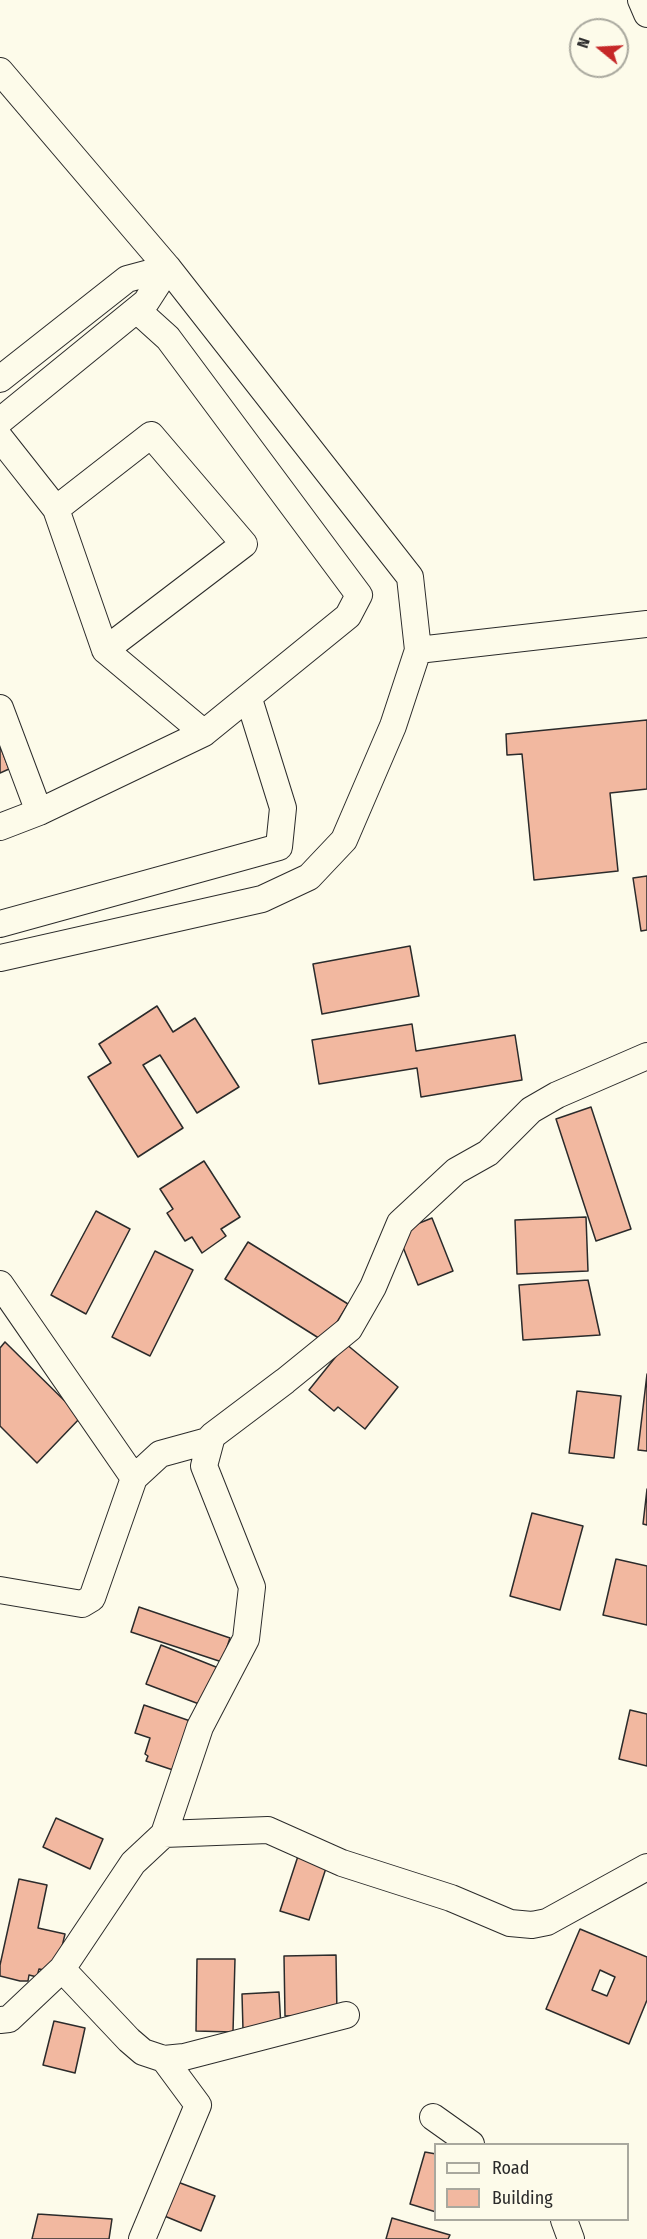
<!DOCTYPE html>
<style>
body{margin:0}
#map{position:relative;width:647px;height:2239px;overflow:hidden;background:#fdfbea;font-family:"Fira Sans Condensed",sans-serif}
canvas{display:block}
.legend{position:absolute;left:434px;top:2143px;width:195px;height:78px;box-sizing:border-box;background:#fdfbea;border:2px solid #a9a89e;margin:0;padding:8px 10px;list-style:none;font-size:18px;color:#2b2b2b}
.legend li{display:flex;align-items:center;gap:12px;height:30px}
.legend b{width:30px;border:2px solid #a9a89e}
.north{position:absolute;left:569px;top:18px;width:60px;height:60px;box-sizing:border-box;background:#fdfbea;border:2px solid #a9a89e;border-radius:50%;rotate:288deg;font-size:16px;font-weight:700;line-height:24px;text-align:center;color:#2b2b2b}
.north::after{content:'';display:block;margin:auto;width:21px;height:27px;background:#c62828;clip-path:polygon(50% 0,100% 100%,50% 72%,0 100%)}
</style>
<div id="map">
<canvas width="647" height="2239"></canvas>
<ul class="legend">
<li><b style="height:8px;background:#fdfbea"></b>Road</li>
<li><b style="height:16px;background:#f2b8a0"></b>Building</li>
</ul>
<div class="north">N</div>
</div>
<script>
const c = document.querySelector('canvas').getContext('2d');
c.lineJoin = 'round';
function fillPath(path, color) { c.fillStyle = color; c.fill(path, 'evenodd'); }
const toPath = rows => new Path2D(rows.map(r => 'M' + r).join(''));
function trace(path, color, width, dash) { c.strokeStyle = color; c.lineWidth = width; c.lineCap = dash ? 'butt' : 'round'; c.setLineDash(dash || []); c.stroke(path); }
const building = toPath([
 [647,720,647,789,610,793,618,871,534,880,522,754,507,755,506,734,647,720],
 [0,746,9,769,0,773,0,746],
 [647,876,647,930,641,931,633,878,647,876],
 [410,946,419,996,322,1014,313,964,410,946],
 [157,1006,173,1032,195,1018,239,1087,197,1113,160,1055,143,1065,183,1128,138,1157,88,1077,111,1063,99,1044,157,1006],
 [412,1024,416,1051,515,1035,522,1080,421,1097,417,1068,319,1084,312,1040,412,1024],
 [591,1107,631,1229,596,1241,556,1119,591,1107],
 [204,1161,240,1217,221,1229,226,1236,202,1253,192,1237,185,1241,167,1213,173,1209,160,1189,204,1161],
 [96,1211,130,1229,86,1314,51,1295,96,1211],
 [586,1217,588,1271,517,1274,515,1220,586,1217],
 [432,1218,453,1271,418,1285,397,1232,432,1218],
 [248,1242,348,1304,325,1342,225,1279,248,1242],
 [155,1251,193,1270,150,1356,112,1337,155,1251],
 [588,1280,600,1335,523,1340,519,1285,588,1280],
 [5,1342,81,1417,37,1463,0,1426,0,1348,5,1342],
 [346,1344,398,1387,365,1429,338,1407,334,1411,309,1390,346,1344],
 [647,1374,647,1451,638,1450,647,1374],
 [577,1391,621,1396,614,1458,569,1453,577,1391],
 [647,1489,647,1525,643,1524,647,1489],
 [532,1513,583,1526,560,1610,510,1596,532,1513],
 [616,1559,647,1566,647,1625,603,1615,616,1559],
 [139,1607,230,1638,222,1662,131,1632,139,1607],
 [161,1645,221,1669,207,1707,146,1684,161,1645],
 [144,1705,196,1723,179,1772,146,1761,148,1756,145,1754,150,1738,135,1733,144,1705],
 [630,1710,647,1714,647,1766,619,1759,630,1710],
 [56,1818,103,1839,90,1869,43,1847,56,1818],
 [300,1850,329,1859,309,1920,280,1911,300,1850],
 [19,1879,47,1885,38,1928,65,1934,56,1972,39,1969,37,1977,29,1975,28,1981,20,1981,0,1976,0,1965,19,1879],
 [580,1929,647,1957,647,2000,629,2044,546,2009,580,1929],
 [600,1970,615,1977,607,1996,592,1990,600,1970],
 [336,1955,337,2015,285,2016,284,1956,336,1955],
 [197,1959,235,1959,233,2032,196,2031,197,1959],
 [279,1992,281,2028,243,2030,242,1994,279,1992],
 [54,2021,85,2028,75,2073,43,2065,54,2021],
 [425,2152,436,2154,436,2212,410,2204,425,2152],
 [175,2181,215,2196,201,2231,162,2215,175,2181],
 [38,2214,112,2219,109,2239,32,2239,38,2214],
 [392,2218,450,2235,448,2239,386,2239,392,2218]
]);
fillPath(building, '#f2b8a0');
trace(building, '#2b2b2b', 1.5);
const street = toPath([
 [641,0,647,14],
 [0,71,168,268,410,577,418,650,393,726,344,840,309,877,262,899,0,958],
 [0,379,127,279,168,268],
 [0,421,146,302,168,268],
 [0,438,56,509],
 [105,650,244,544,151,435,56,509,105,650,204,733],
 [418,650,647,624],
 [0,708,39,812],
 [0,827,39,812,204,733,348,616,359,595,168,338,137,310],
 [0,924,279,847,283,808,249,699],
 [0,1284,134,1478],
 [0,1590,82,1604,92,1598,134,1478,160,1454,211,1440],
 [164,1834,200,1727,246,1639,252,1587,204,1466,212,1436,285,1381,349,1329,373,1287,400,1223,456,1171,488,1153,531,1110,557,1095,647,1056],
 [62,1969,129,2040,143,2052,164,2059,184,2057,346,2015],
 [0,2020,9,2019,62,1969,133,1863,164,1834,268,1830,342,1863,451,1898,510,1923,532,1925,547,1922,647,1867],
 [433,2117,471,2144],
 [564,2220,571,2239],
 [142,2239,198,2105,164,2059]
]);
trace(street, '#2b2b2b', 28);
trace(street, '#fdfbea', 26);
</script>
